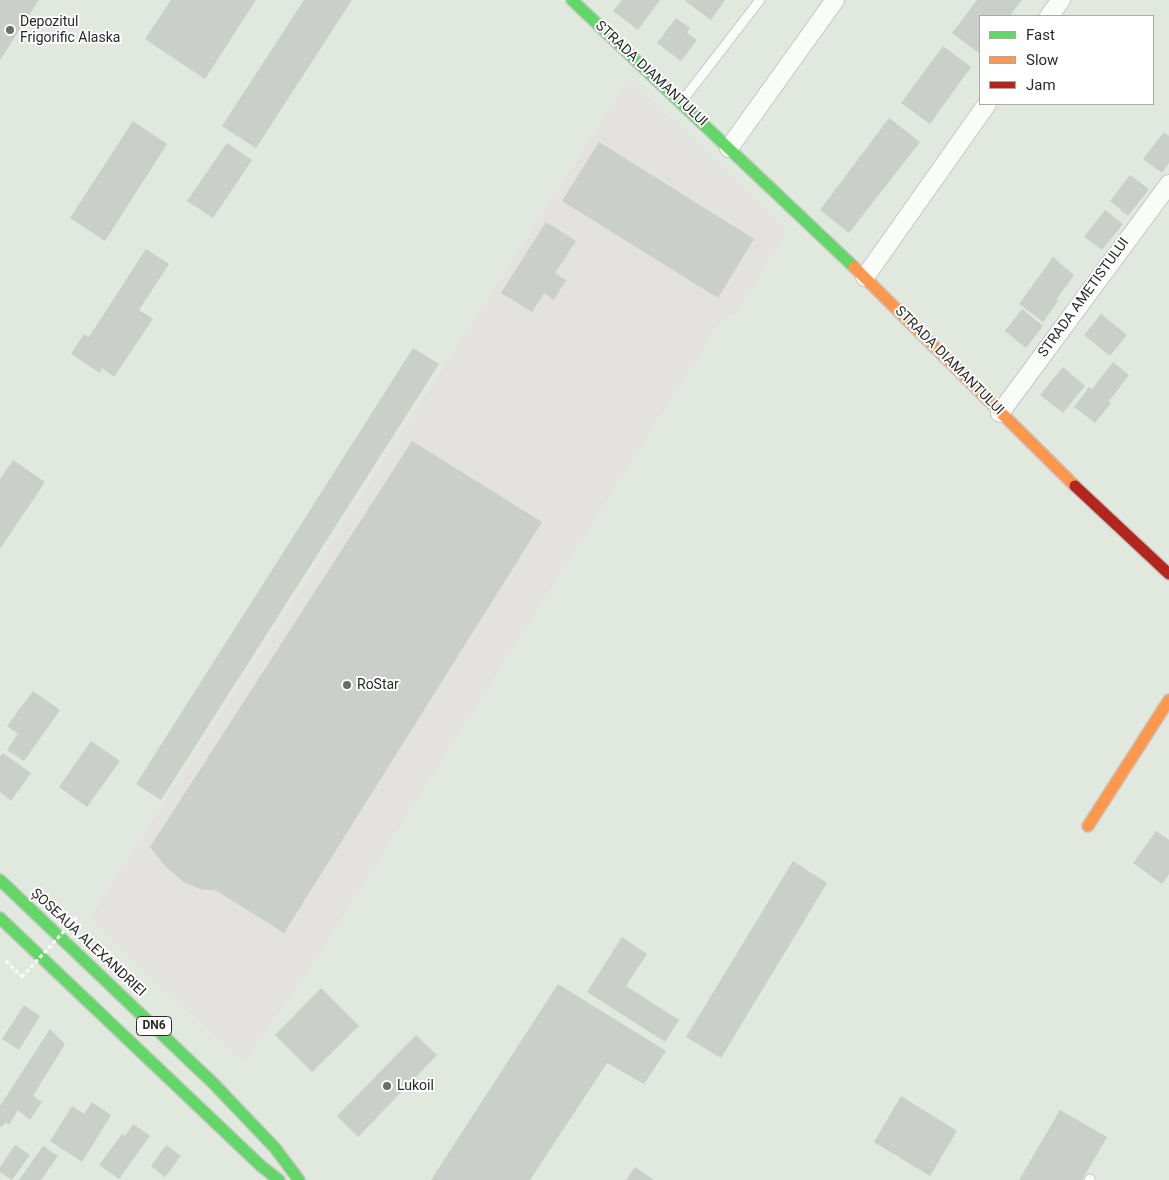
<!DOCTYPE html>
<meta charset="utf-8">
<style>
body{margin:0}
#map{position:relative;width:1169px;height:1180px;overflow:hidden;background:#e1e9df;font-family:Roboto,sans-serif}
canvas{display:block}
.legend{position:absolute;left:979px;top:15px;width:175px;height:90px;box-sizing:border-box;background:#fff;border:1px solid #aaa;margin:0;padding:6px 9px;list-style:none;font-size:15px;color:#2a2a2a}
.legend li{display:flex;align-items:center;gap:10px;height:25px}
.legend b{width:25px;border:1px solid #aaa}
</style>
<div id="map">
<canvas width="1169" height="1180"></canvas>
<ul class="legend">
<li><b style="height:6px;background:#63d668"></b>Fast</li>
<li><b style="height:6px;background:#ff974d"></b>Slow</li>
<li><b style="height:6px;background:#b3261e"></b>Jam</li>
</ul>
</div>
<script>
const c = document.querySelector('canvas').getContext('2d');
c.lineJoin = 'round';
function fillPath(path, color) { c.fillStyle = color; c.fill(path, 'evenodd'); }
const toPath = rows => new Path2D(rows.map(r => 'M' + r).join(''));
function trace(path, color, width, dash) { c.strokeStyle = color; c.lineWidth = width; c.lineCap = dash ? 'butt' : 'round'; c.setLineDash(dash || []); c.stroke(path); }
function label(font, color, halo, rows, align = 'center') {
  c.font = font + ' Roboto,sans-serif'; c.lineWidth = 4; c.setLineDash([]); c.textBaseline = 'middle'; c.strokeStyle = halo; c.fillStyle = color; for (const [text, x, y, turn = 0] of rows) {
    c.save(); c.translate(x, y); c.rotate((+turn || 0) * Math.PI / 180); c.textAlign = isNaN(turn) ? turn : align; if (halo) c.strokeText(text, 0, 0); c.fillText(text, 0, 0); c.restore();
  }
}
fillPath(toPath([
 [629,78,788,231,738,312,723,318,304,978,243,1063,89,919]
]), '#e3e2e0');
fillPath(toPath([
 [0,0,39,0,0,60],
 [171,0,256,0,205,79,145,39],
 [304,0,352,0,256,148,222,126],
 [622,0,660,0,638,30,613,11],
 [686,0,725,0,711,20,685,1],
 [977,0,1022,0,1010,16,980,16,980,54,952,33],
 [676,18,690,28,687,33,697,40,681,61,657,43],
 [943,46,971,67,930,124,901,103],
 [889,118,920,142,849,233,820,210],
 [133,121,167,144,105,241,70,218],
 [1164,132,1169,136,1169,163,1162,173,1143,159],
 [599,142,754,239,718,298,562,201],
 [227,143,252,160,213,218,187,201],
 [1130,175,1149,189,1128,216,1110,201],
 [1105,210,1123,224,1102,250,1084,237],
 [546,222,576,241,555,273,566,280,554,300,544,293,532,312,501,293],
 [146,249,169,264,139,310,153,319,114,377,102,368,100,373,71,354,84,334,89,337],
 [1053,257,1074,275,1056,300,1058,301,1043,322,1019,304],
 [1022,309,1043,326,1026,348,1005,331],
 [1101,314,1127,335,1110,356,1084,335],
 [413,348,439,364,161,800,136,784],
 [1113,362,1129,375,1109,401,1111,403,1095,423,1074,407,1089,387,1092,389],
 [1063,367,1085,386,1063,413,1040,395],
 [412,441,542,522,284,933,217,891,200,889,184,882,167,868,150,847],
 [13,460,45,482,0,549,0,479],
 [33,691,60,710,24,761,7,750,18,734,7,726],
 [91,741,120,761,87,807,59,787],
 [3,753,31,773,11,801,0,792,0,756],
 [1156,831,1169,840,1169,874,1162,884,1133,863],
 [793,861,827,883,721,1058,686,1037],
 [622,937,647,954,626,986,679,1020,665,1042,587,992],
 [558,984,666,1051,644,1084,607,1063,530,1180,431,1180],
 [321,988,359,1026,312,1072,275,1035],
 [24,1005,40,1016,19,1050,2,1039],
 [50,1029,65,1044,33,1096,42,1102,30,1120,18,1110,9,1125,5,1122,2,1127,0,1126,0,1106],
 [416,1035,437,1055,358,1137,337,1116],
 [901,1096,957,1131,930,1176,874,1142],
 [92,1102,111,1115,82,1162,50,1141,72,1106,84,1114],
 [1060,1110,1107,1137,1082,1180,1019,1180],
 [133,1124,150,1136,119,1179,99,1165,122,1134,125,1136],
 [15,1145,30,1155,12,1180,0,1172,0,1167],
 [166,1145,181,1156,165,1177,151,1166],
 [43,1146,58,1156,41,1180,19,1180],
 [635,1167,654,1180,626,1180]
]), '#cacfc9');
const lane = toPath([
 [682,101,760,0],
 [1089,1180,1090,1179]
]);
const street = toPath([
 [1049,16,1061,0],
 [729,148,835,0],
 [865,277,987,104],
 [1000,413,1169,184]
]);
const fast = toPath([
 [572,0,854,267],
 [0,880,214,1084,275,1148,299,1180],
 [0,918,261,1166,279,1180]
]);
const slow = toPath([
 [854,267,1075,486],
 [1088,826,1169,700]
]);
const jam = toPath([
 [1075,486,1169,574]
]);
trace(lane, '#c6c6c5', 11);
trace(street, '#c6c6c5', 20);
trace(fast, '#c6c6c5', 14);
trace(slow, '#c6c6c5', 14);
trace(jam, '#c6c6c5', 14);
trace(toPath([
 [6,961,22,977]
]), '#fafcfa', 3, [4, 2.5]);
trace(lane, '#fafcfa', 9);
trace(street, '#fafcfa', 18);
trace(fast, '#63d668', 11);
trace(slow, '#ff974d', 11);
trace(jam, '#b3261e', 11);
trace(toPath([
 [22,977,77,917]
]), '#fafcfa', 3, [4, 2.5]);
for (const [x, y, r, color] of [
 [10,30,5,"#6a6d69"],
 [347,685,5,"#6a6d69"],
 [387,1086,5,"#6a6d69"]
]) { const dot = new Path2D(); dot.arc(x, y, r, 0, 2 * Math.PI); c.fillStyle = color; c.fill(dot); trace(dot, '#fff', 2); }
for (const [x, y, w] of [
 [154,1026,35]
]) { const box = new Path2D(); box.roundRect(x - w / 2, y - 9.5, w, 19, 4); c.fillStyle = '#fff'; c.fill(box); trace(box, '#2a2a2a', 1); }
label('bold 12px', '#2a2a2a', null, [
 ["DN6",154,1026]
]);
label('14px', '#2a2a2a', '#fff', [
 ["Depozitul",20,22],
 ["Frigorific Alaska",20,38],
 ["RoStar",357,685],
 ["Lukoil",397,1086]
], 'left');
label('14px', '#2a2a2a', '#fff', [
 ["STRADA DIAMANTULUI",651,74,43],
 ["STRADA AMETISTULUI",1084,298,-54],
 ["STRADA DIAMANTULUI",949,361,45],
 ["ȘOSEAUA ALEXANDRIEI",88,943,43]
]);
</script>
